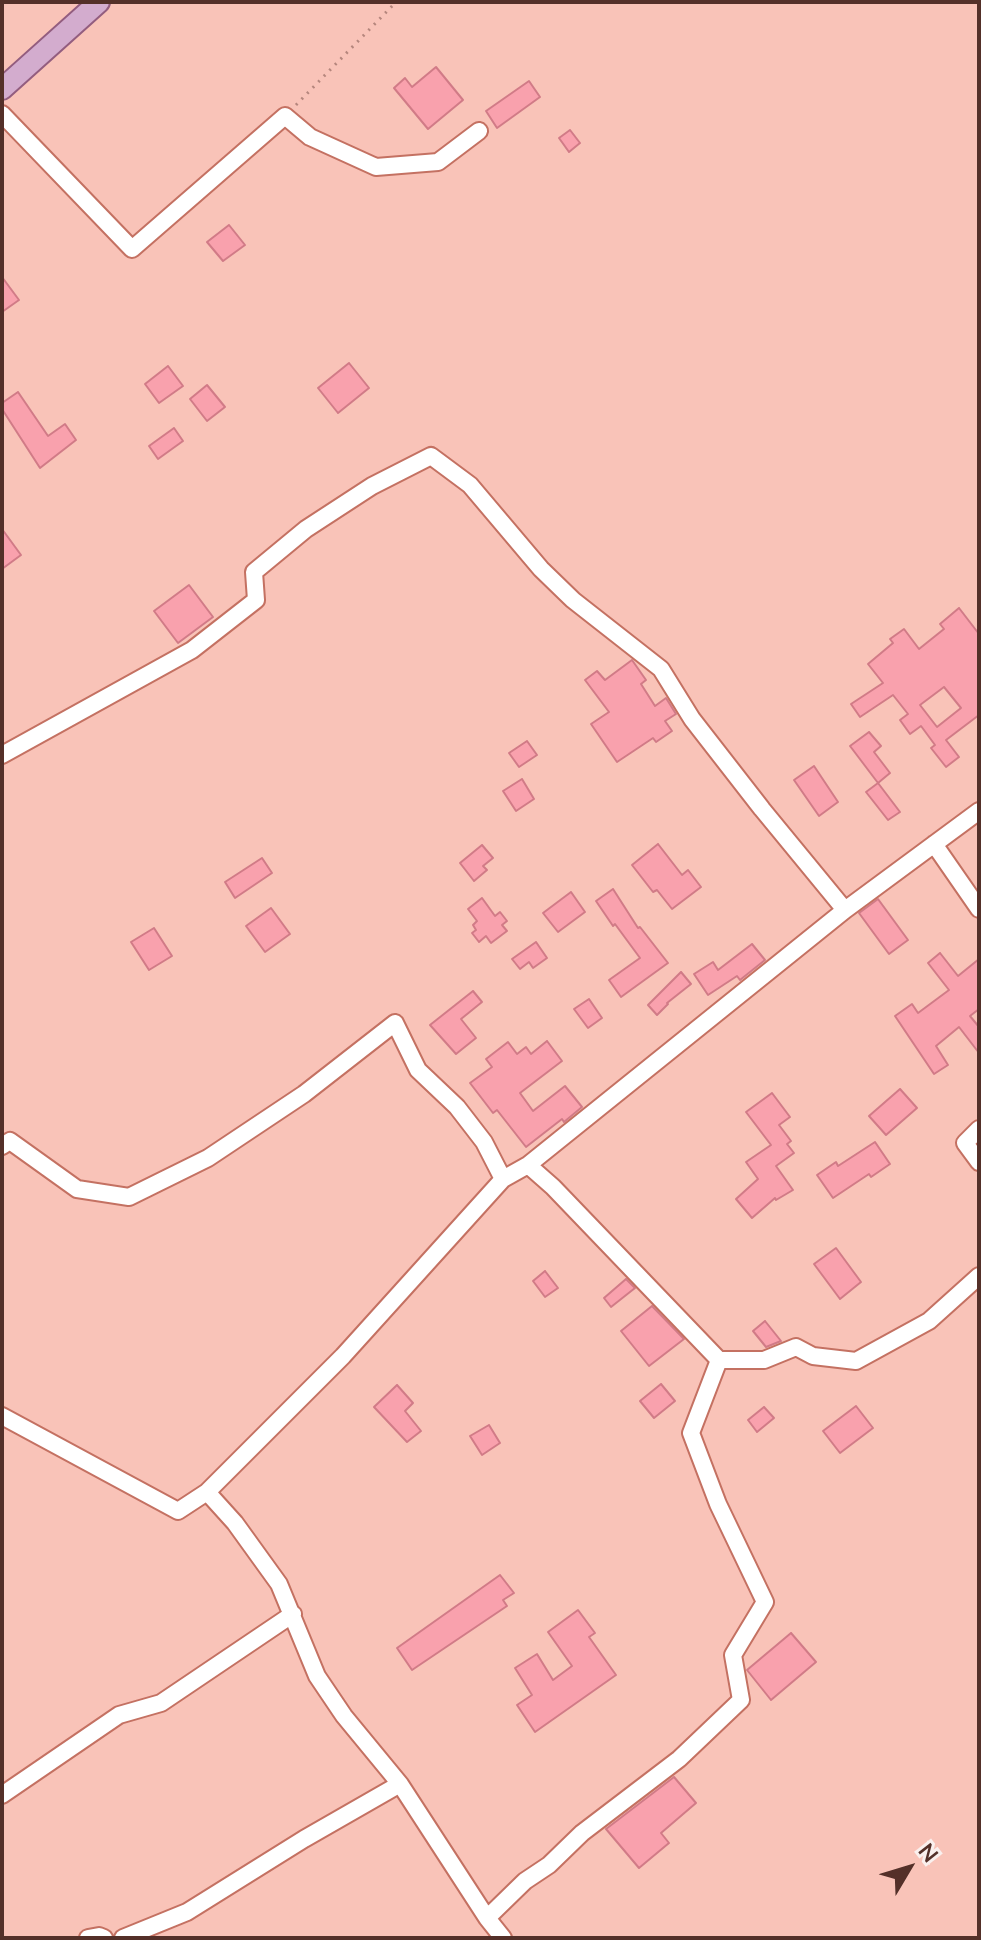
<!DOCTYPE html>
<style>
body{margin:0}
#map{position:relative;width:981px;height:1940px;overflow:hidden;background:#f9c3b8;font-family:"Nunito Sans",sans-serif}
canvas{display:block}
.frame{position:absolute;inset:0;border:4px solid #543029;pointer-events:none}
.north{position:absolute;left:869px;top:1828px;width:80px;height:80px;-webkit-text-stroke:6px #faf0ee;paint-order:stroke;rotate:52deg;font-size:22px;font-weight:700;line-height:32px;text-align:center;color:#543029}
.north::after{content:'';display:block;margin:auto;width:28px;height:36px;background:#543029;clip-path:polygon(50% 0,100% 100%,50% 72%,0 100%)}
</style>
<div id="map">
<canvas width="981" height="1940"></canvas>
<div class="frame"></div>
<div class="north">N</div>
</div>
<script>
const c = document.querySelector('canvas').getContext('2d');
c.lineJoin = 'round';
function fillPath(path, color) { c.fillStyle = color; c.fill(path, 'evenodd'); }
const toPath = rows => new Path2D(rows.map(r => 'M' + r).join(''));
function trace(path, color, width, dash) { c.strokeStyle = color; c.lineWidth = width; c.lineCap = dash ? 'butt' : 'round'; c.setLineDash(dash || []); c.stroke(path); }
const building = toPath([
 [436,67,463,100,428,129,394,88,405,78,412,87,436,67],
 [529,81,540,97,497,128,486,111,529,81],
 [570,130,580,143,569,152,559,138,570,130],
 [229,225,245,245,223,261,207,242,229,225],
 [2,277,19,300,2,312,2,277],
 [349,363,369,388,338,413,318,388,349,363],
 [168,366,183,386,159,403,145,384,168,366],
 [207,385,225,407,207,421,190,399,207,385],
 [18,392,48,436,65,424,76,440,40,468,2,409,2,403,18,392],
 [174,428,183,441,158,459,149,446,174,428],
 [2,529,21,555,2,569,2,529],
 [189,585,213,617,178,643,154,611,189,585],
 [959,608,979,634,979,715,946,740,959,757,946,767,931,748,935,745,921,726,910,734,900,720,908,714,893,695,860,717,851,704,883,683,868,664,893,643,890,639,904,629,919,649,944,629,940,624,959,608],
 [944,687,961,708,937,727,920,705,944,687],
 [632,660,646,680,641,684,655,706,666,698,676,714,665,721,672,731,656,742,653,738,617,762,591,724,609,712,585,680,597,671,605,680,632,660],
 [869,732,881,746,874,752,890,773,878,783,850,746,869,732],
 [527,741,537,755,519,767,509,753,527,741],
 [814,766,838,802,819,816,794,780,814,766],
 [522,779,534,799,516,811,503,791,522,779],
 [878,783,900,812,888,820,866,792,878,783],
 [658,844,682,875,688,870,701,887,672,909,657,890,653,892,632,865,658,844],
 [482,845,493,858,483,866,487,870,474,881,460,863,482,845],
 [262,858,272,873,235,898,225,882,262,858],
 [613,889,638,928,640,927,668,963,621,997,609,980,640,958,615,924,613,926,596,901,613,889],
 [571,892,585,912,558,932,543,913,571,892],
 [482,898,495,916,500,912,507,921,502,925,507,931,491,943,486,936,479,942,472,933,476,930,473,925,477,921,468,909,482,898],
 [878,899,908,940,889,954,859,913,878,899],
 [271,908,290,934,265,952,246,926,271,908],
 [154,928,172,956,149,970,131,942,154,928],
 [536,942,547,958,533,968,529,962,520,969,512,959,536,942],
 [752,944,765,960,740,980,737,976,708,995,694,974,713,962,718,970,752,944],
 [940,953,958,976,979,959,979,1009,970,1016,979,1027,979,1053,959,1027,936,1046,948,1065,934,1074,895,1016,912,1004,918,1013,949,990,928,963,940,953],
 [681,972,691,984,667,1003,668,1004,657,1015,648,1005,681,972],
 [473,991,482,1002,461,1019,476,1038,456,1054,430,1025,473,991],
 [589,999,602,1018,588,1028,574,1009,589,999],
 [547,1041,562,1061,520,1093,533,1111,565,1086,582,1107,564,1122,562,1119,526,1147,497,1110,493,1113,470,1083,492,1067,486,1059,508,1042,517,1054,526,1047,531,1054,547,1041],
 [900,1089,917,1108,886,1135,869,1116,900,1089],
 [772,1093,790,1117,779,1125,791,1141,787,1144,794,1153,776,1166,793,1190,776,1200,775,1198,752,1218,736,1199,758,1179,746,1162,771,1145,746,1112,772,1093],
 [875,1142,890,1164,871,1177,869,1174,833,1198,817,1175,836,1162,838,1166,875,1142],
 [836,1248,861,1282,840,1299,814,1264,836,1248],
 [545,1271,558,1288,545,1297,533,1281,545,1271],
 [626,1279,635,1288,611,1307,604,1298,626,1279],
 [652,1306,684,1339,649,1366,621,1331,652,1306],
 [765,1321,781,1341,766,1347,753,1331,765,1321],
 [661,1384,675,1401,654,1418,640,1401,661,1384],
 [397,1385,413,1403,405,1411,421,1431,407,1442,374,1407,397,1385],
 [856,1406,873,1428,840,1453,823,1431,856,1406],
 [764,1407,774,1418,757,1432,748,1420,764,1407],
 [489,1425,500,1443,482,1455,470,1436,489,1425],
 [500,1575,514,1593,503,1600,507,1606,412,1670,397,1648,500,1575],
 [578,1610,595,1633,589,1637,616,1675,535,1732,517,1705,532,1695,515,1668,537,1654,553,1680,572,1666,548,1632,578,1610],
 [791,1633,816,1662,771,1700,747,1670,791,1633],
 [674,1777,696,1803,661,1833,669,1843,639,1868,606,1829,674,1777]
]);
fillPath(building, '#f9a1ad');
trace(building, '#d17b87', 2);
const minor = toPath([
 [2,114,132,249,285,116,310,137,376,167,438,162,479,131],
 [2,755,192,650,256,600,254,572,306,529,372,486,431,456,470,485,541,569,573,600,661,669,692,719,762,809,845,910],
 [934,844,979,909],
 [979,1129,965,1143,979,1162],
 [2,1146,10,1141,77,1189,129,1197,208,1158,304,1094,395,1023,418,1070,457,1107,484,1142,503,1179],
 [528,1165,553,1187,719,1360,764,1360,796,1347,813,1356,856,1361,929,1321,979,1276],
 [2,1416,178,1511,207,1492,235,1523,279,1584,317,1676,344,1716,400,1784,487,1918,503,1938],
 [207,1492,343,1356,503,1179,528,1165,845,910,979,811],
 [2,1795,119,1715,161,1703,293,1614],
 [487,1918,525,1881,549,1865,582,1833,679,1759,741,1700,733,1655,765,1602,718,1504,691,1433,719,1360],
 [88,1938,99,1936,104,1938],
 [123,1938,187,1912,304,1839,400,1784]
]);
const major = toPath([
 [2,89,99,2]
]);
trace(minor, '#c47162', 20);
trace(major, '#935d7f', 24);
trace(toPath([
 [296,105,396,2]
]), '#b5867d', 3, [2, 6]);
trace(minor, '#fff', 16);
trace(major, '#d3acce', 20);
</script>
